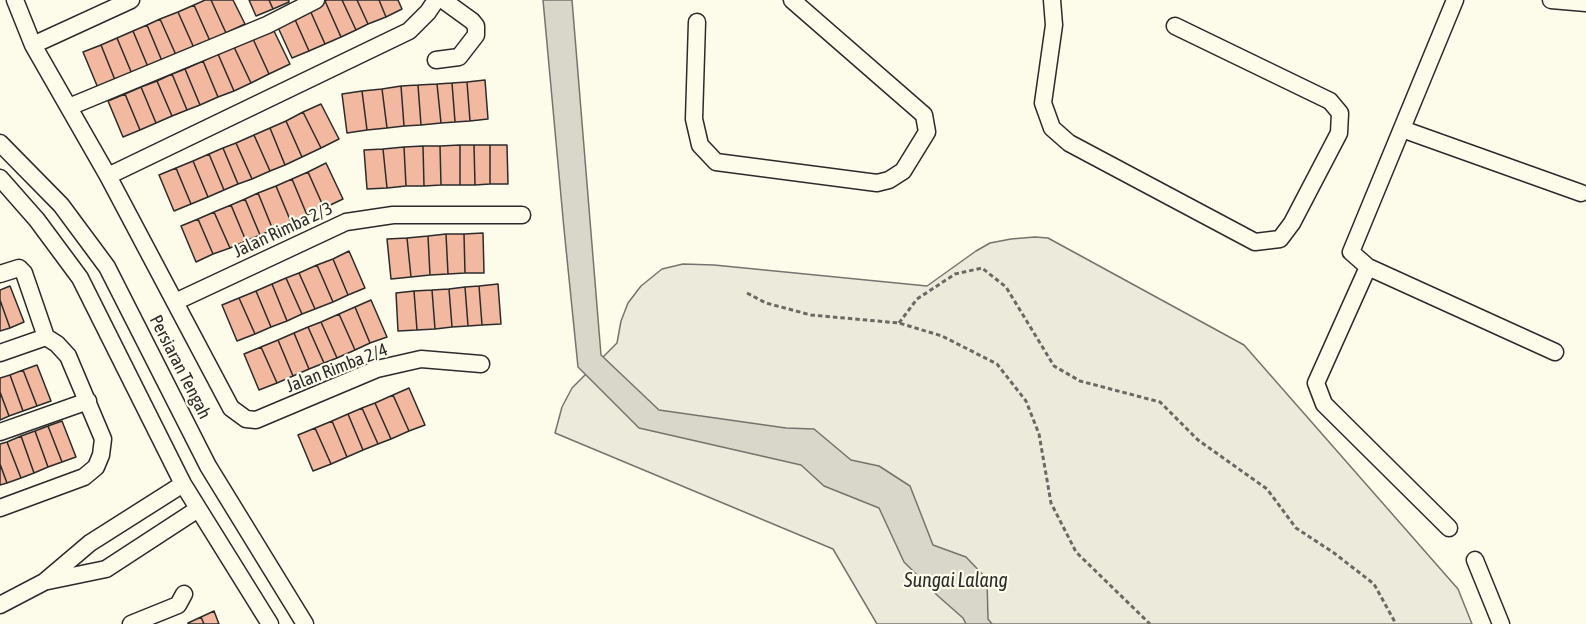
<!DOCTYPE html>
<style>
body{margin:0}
canvas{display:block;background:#fdfbea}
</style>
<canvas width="1586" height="624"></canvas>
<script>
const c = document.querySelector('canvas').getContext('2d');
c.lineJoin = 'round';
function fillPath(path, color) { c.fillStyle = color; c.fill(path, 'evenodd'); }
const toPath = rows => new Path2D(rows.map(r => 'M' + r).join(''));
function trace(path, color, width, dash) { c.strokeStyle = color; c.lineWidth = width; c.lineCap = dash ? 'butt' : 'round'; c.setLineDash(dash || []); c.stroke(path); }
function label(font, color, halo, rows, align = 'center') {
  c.font = font + ' "Asap Condensed",sans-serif'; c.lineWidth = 4.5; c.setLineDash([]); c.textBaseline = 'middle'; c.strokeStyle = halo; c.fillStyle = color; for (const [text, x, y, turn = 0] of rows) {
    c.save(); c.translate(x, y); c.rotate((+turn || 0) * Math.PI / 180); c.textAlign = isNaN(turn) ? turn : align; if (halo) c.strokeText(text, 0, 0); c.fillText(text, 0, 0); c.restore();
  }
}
const green = toPath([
 [1035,237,1048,238,1244,345,1458,589,1472,624,877,624,833,549,555,433,562,407,572,388,617,343,621,321,628,303,641,286,662,269,683,264,714,265,927,286,976,251,990,243,1011,239,1035,237]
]);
fillPath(green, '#ecebdb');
trace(green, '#74746e', 1.5);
const water = toPath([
 [543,0,572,0,601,355,659,410,786,428,814,429,851,460,879,466,910,486,933,545,966,557,987,579,988,619,992,624,966,624,963,618,938,596,904,562,879,508,824,486,801,465,639,428,578,367,564,229,543,0]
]);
fillPath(water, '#d8d7c9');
trace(water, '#74746e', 1.5);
const building = toPath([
 [205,0,211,0,226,33,210,41,194,5,205,0],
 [211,0,233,0,245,24,226,33,211,0],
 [249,0,269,0,273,9,256,16,249,0],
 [269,0,289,0,289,2,273,9,269,0],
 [327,0,342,0,356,30,341,37,325,1,327,0],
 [342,0,357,0,368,24,356,30,342,0],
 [357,0,379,0,386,17,368,24,357,0],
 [379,0,398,0,402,9,386,17,379,0],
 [325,1,341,37,325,44,309,8,325,1],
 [194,5,210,41,194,48,178,12,194,5],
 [309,8,325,44,309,51,293,15,309,8],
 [178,12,194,48,176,55,160,19,178,12],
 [293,15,309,51,292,58,276,23,293,15],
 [160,19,176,55,162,61,147,25,160,19],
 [147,25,162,61,148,67,133,31,147,25],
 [273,29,290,64,269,74,253,39,273,29],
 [133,31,148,67,132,74,117,38,133,31],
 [117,38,132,74,115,80,101,45,117,38],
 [253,39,269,74,251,83,234,47,253,39],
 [101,45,115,80,98,88,83,52,101,45],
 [234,47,251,83,234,91,218,54,234,47],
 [218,54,234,91,218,97,203,61,218,54],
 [203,61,218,97,200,105,185,69,203,61],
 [185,69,200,105,187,110,172,74,185,69],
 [172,74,187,110,172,116,157,81,172,74],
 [485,80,488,119,470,121,467,82,485,80],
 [157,81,172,116,156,123,141,87,157,81],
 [467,82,470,121,455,122,452,83,467,82],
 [452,83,455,122,441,123,437,84,452,83],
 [437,84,441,123,421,125,418,85,437,84],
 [418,85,421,125,404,126,401,86,418,85],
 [401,86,404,126,387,128,382,89,401,86],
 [141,87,156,123,140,130,125,94,141,87],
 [382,89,387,128,367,130,362,91,382,89],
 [362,91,367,130,347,133,342,94,362,91],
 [125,94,140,130,123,137,108,101,125,94],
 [321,104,339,139,321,148,303,112,321,104],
 [303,112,321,148,302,157,286,121,303,112],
 [286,121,302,157,285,165,270,128,286,121],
 [270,128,285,165,270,171,254,135,270,128],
 [254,135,270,171,252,179,236,143,254,135],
 [236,143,252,179,238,184,223,148,236,143],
 [460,145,474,145,475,185,460,185,460,145],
 [460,145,460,185,441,185,440,146,460,145],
 [474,145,490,145,490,184,475,185,474,145],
 [490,145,507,145,508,184,490,184,490,145],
 [423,146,424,186,406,186,404,147,423,146],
 [423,146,440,146,441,185,424,186,423,146],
 [404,147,406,186,387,188,383,149,404,147],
 [223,148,238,184,224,190,209,154,223,148],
 [383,149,387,188,367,189,364,150,383,149],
 [209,154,224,190,208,197,193,161,209,154],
 [193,161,208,197,191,204,176,168,193,161],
 [326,163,343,199,324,208,308,172,326,163],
 [176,168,191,204,174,211,159,175,176,168],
 [308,172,324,208,307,215,292,179,308,172],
 [292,179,307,215,291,222,276,186,292,179],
 [276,186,291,222,273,230,258,193,276,186],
 [258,193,273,230,260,235,245,199,258,193],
 [245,199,260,235,246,241,231,205,245,199],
 [231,205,246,241,230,248,214,212,231,205],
 [214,212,230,248,213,254,198,219,214,212],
 [198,219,213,254,196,262,181,226,198,219],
 [483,233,484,273,465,273,464,234,483,233],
 [446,234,448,274,430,275,428,236,446,234],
 [446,234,464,234,465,273,448,274,446,234],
 [428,236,430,275,411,277,407,238,428,236],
 [407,238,411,277,391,279,387,239,407,238],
 [349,251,365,288,348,295,333,259,349,251],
 [333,259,348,295,333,302,317,265,333,259],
 [317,265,333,302,315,309,299,273,317,265],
 [299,273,315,309,302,314,286,278,299,273],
 [286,278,302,314,287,321,272,284,286,278],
 [272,284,287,321,271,327,256,291,272,284],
 [498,284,501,324,482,325,479,286,498,284],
 [10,286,24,322,10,328,0,300,0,290,10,286],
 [479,286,482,325,468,326,465,287,479,286],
 [465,287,468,326,452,327,449,289,465,287],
 [449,289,452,327,435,329,432,290,449,289],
 [432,290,435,329,417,330,414,291,432,290],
 [256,291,271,327,255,334,239,298,256,291],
 [414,291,417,330,398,331,396,293,414,291],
 [239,298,255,334,237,341,222,305,239,298],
 [0,300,10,328,0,331,0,300],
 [371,300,387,337,370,343,355,307,371,300],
 [355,307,370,343,355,350,339,314,355,307],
 [339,314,355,350,337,358,321,322,339,314],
 [321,322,337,358,324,363,308,327,321,322],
 [308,327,324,363,309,369,294,333,308,327],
 [294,333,309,369,293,376,278,340,294,333],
 [278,340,293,376,277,383,261,347,278,340],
 [261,347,277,383,259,390,244,354,261,347],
 [37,365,51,401,37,406,23,370,37,365],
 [23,370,37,406,23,411,10,375,23,370],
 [10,375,23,411,9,416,0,392,0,378,10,375],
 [409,388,425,425,409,431,393,395,409,388],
 [0,392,9,416,0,420,0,392],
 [393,395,409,431,391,439,375,403,393,395],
 [375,403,391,439,378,444,362,408,375,403],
 [362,408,378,444,363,450,348,414,362,408],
 [348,414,363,450,347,457,332,421,348,414],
 [62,421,76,457,62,462,48,426,62,421],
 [332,421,347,457,331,464,315,428,332,421],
 [48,426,62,462,48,467,35,431,48,426],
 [315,428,331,464,313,471,298,435,315,428],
 [35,431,48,467,34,473,21,436,35,431],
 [21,436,34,473,21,478,7,442,21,436],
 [7,442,21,478,7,483,0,464,0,444,7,442],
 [0,464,7,483,0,485,0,464],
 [214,611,219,624,204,624,201,617,214,611],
 [201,617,204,624,188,624,188,623,201,617]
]);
fillPath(building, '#f2b8a0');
trace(building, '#2b2b2b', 1.5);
const minor = toPath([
 [15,0,33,45,108,176,231,408,246,419,256,420,377,369,421,359,481,364],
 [1052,0,1054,25,1043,103,1052,128,1069,143,1255,242,1280,239,1292,223,1339,133,1340,113,1330,101,1175,26],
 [1455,0,1351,252,1368,267,1555,352],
 [1551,0,1586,3],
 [697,22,694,119,700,145,716,162,877,183,889,180,903,171,927,132,924,115,792,0],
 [33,45,131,0],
 [436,60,459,57,476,35,476,26,472,21,443,0],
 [69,107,267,25,316,0],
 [1402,129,1581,193],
 [0,143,61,205,107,267,208,466,305,624],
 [108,176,409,31,428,12,436,0],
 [0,178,37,220,80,278,183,484,270,624],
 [1368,267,1316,383,1324,404,1449,528],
 [0,274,19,268,24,273,46,337],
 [175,302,346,222,393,215,522,215],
 [0,353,46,337,57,344,68,356,103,439,101,455,96,467,84,477,0,508],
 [0,432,88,401],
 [1475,560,1501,624],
 [48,581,106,569,198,509],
 [0,605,44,582,90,543,183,484],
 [131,624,178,605,184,594]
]);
trace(minor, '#2b2b2b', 19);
trace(toPath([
 [747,293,766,303,811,315,899,323,942,336,997,364,1026,401,1039,434,1051,503,1076,552,1150,624],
 [899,323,917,299,955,274,982,268,1006,287,1054,366,1080,381,1160,402,1198,440,1267,489,1296,528,1334,553,1374,584,1396,624]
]), '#6a6964', 3, [4.5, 3]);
trace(minor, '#fdfbea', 16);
label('18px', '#2b2b2b', '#fdfbea', [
 ["Jalan Rimba 2/3",283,230,-25],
 ["Persiaran Tengah",180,367,63],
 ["Jalan Rimba 2/4",337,368,-21]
]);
label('italic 20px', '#2b2b2b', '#fdfbea', [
 ["Sungai Lalang",956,581]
]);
</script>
